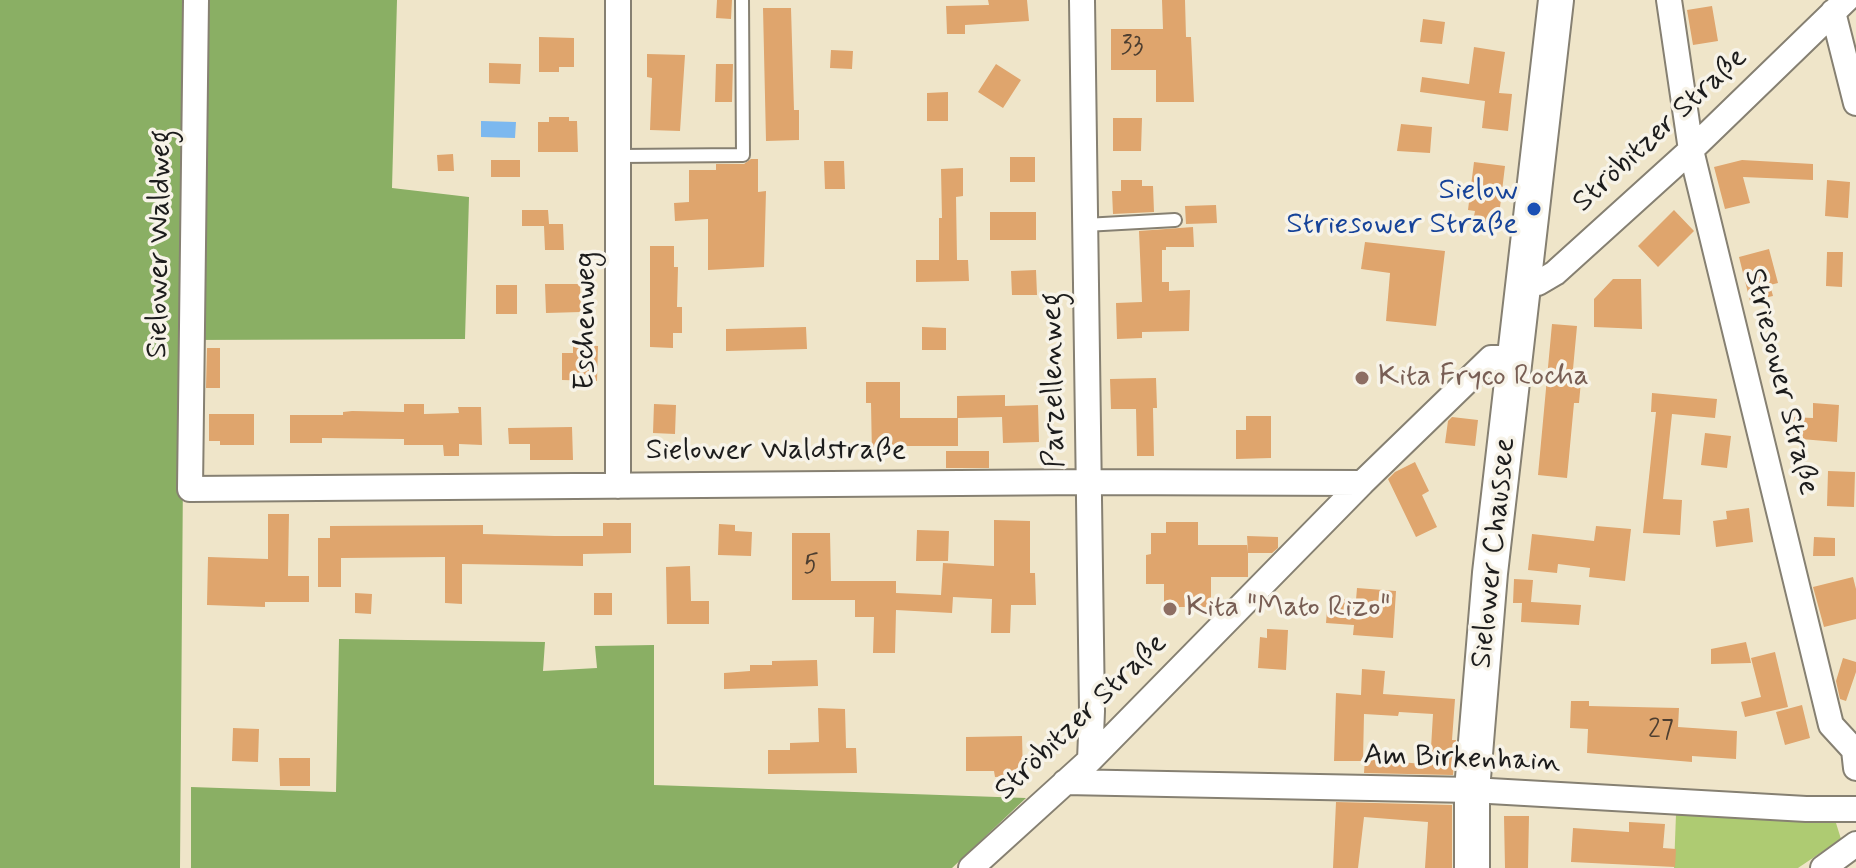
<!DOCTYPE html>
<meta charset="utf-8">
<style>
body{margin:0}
canvas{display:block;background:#efe5c9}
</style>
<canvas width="1856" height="868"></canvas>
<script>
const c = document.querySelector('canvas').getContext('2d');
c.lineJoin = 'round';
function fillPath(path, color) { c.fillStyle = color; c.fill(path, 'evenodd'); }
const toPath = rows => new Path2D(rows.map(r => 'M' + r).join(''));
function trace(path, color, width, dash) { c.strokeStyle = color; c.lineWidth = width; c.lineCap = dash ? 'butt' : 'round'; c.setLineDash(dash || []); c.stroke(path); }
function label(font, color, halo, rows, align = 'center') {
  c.font = font + ' Mynerve,sans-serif'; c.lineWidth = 7; c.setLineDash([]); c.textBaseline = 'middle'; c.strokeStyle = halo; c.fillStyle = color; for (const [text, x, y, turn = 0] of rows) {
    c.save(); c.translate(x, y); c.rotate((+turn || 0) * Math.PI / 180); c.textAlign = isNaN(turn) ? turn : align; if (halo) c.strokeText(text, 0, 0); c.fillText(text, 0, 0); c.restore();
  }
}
fillPath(toPath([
 [1676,814,1836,823,1841,839,1798,868,1674,868]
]), '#aecb72');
fillPath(toPath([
 [0,0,397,0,392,188,469,197,465,339,184,340,180,868,0,868],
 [339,639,545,642,543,671,597,668,595,646,654,645,654,785,1026,798,952,868,191,868,191,787,336,792]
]), '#8aaf64');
fillPath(toPath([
 [481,121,516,122,515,138,481,137]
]), '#7cb8ef');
fillPath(toPath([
 [717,0,732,0,731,19,716,18],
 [988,0,1027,0,1029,21,965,25,965,34,947,34,946,6,989,5],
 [1162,0,1185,0,1186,37,1191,37,1194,102,1156,102,1156,70,1111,70,1111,29,1163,29],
 [1712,6,1718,41,1693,45,1687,10],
 [763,8,791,8,794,110,799,110,799,140,766,141],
 [1423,19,1445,22,1442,44,1420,42],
 [539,37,574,38,574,67,559,67,559,72,539,72],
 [1474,47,1505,52,1499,93,1512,94,1508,131,1482,128,1485,101,1420,92,1422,77,1469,84],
 [831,50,853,51,852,69,830,68],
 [647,54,685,55,680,131,650,130,652,78,647,77],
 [489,63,521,64,520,84,489,83],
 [716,64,733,64,732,102,715,102],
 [996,64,1021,80,1003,108,978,92],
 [948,92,948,121,927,121,927,93],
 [549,117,569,117,569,121,577,121,578,152,538,152,538,122,549,122],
 [1113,118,1142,118,1141,151,1113,151],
 [1401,124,1432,127,1430,153,1397,151],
 [453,154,454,171,438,171,437,155],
 [1010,157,1035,157,1035,182,1010,182],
 [751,159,758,159,758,192,766,191,764,267,708,270,708,219,675,221,674,203,689,202,689,170,716,170,716,164,744,164],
 [491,160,520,160,520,177,491,177],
 [1742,160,1813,164,1813,180,1743,177,1750,203,1725,209,1714,167],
 [824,161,844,161,845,189,825,189],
 [1474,162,1505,166,1498,224,1473,221,1475,211,1468,210],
 [963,168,963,196,956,197,957,260,968,260,969,281,916,282,916,260,939,260,939,218,942,218,941,169],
 [1121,180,1142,180,1142,186,1153,186,1154,212,1113,214,1112,191,1121,191],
 [1827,180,1850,182,1848,218,1825,216],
 [1216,205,1217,223,1186,224,1185,206],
 [522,210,548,210,549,224,563,224,564,250,545,250,544,226,522,226],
 [1674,210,1694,231,1658,267,1638,246],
 [990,212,1036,212,1036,240,990,240],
 [1193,227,1194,247,1166,247,1166,250,1162,250,1162,282,1169,282,1169,291,1190,290,1189,331,1142,332,1142,338,1117,339,1116,303,1142,302,1139,231],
 [1365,242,1445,251,1436,326,1386,321,1390,273,1361,269],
 [650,246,674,246,674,267,678,267,677,307,682,307,682,333,673,333,673,348,650,347],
 [1769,249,1778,283,1770,285,1773,296,1750,301,1739,257],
 [1827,252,1843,252,1842,287,1826,286],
 [1036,270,1037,295,1012,295,1011,271],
 [1613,279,1641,279,1642,329,1594,327,1594,299],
 [545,284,580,284,581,312,546,313],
 [496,285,517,285,517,314,496,314],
 [1552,324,1577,326,1573,369,1582,370,1579,403,1574,403,1567,478,1538,475],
 [806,327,807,349,726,351,726,329],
 [922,327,946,328,946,350,922,350],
 [573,345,598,346,597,381,562,380,562,353,573,353],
 [207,348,220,348,220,388,206,388],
 [1156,378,1157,408,1153,408,1154,456,1137,456,1136,409,1111,409,1110,379],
 [866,382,900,382,900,418,957,418,957,396,1005,395,1005,406,1038,405,1039,442,1003,443,1002,417,958,418,958,446,899,446,899,456,872,456,871,403,866,403],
 [1652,393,1717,399,1715,418,1672,414,1663,499,1682,500,1680,535,1643,533,1656,412,1651,412],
 [1813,403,1839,405,1837,442,1789,438,1790,417,1813,418],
 [404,404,424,404,424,414,459,413,458,407,481,407,482,445,459,444,459,456,444,456,443,445,404,445,404,439,322,438,322,443,290,443,290,415,343,415,343,412,352,411,404,412],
 [654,404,676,405,675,434,653,433],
 [209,414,254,414,254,445,220,445,220,441,209,441],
 [1246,416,1271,416,1271,458,1236,459,1236,430,1246,430],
 [1452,417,1478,420,1475,446,1445,443,1448,421],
 [572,427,573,460,530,460,530,444,509,444,508,428],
 [1705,433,1731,436,1727,468,1701,465],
 [946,451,989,451,989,468,946,468],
 [1415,462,1429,491,1422,495,1437,527,1416,537,1388,479,1395,472],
 [1828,471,1855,472,1854,507,1827,506],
 [1749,508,1753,542,1716,547,1713,521,1727,519,1726,511],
 [268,514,289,514,288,576,309,576,309,602,265,602,265,607,207,605,208,557,268,559],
 [994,520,1030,521,1030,573,1035,573,1036,605,1011,605,1010,633,991,633,992,599,953,597,952,613,896,610,895,653,873,653,874,617,855,617,855,600,792,600,792,533,830,533,831,581,896,581,896,593,941,595,943,563,994,566],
 [1166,522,1198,522,1198,545,1248,545,1248,577,1211,577,1211,607,1164,607,1164,584,1146,584,1146,555,1151,554,1151,533,1166,533],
 [603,523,631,523,631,553,583,554,583,566,462,564,462,604,445,603,445,557,341,558,341,587,318,587,318,538,330,538,330,526,483,525,483,534,555,536,603,536],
 [719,524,735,525,735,531,752,532,751,556,718,555],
 [1596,526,1631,529,1625,581,1589,577,1590,568,1558,564,1557,573,1528,570,1532,534,1594,541],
 [917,530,949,531,948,561,916,561],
 [1247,536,1278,537,1278,548,1272,553,1248,553],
 [1814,537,1835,538,1835,556,1813,556],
 [690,566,691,601,709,601,709,624,667,624,666,567],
 [1853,577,1856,589,1856,619,1824,627,1813,587],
 [1514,579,1533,580,1531,602,1581,605,1579,625,1521,622,1522,603,1513,603],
 [1357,588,1396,591,1393,638,1353,635,1354,625,1326,623,1328,598,1356,600],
 [355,593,372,594,371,614,355,613],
 [594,593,612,593,612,615,594,615],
 [1267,629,1288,630,1286,670,1258,668,1260,637,1267,638],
 [1746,642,1751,663,1711,664,1711,649],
 [1775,652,1788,707,1745,717,1741,702,1761,697,1751,658],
 [1843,658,1856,662,1856,672,1846,701,1840,699,1836,681],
 [817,660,818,686,724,689,724,673,750,671,750,665,772,665,772,661],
 [1362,669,1385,671,1383,694,1455,699,1452,740,1456,740,1453,775,1364,773,1365,758,1430,765,1433,714,1399,712,1398,716,1364,714,1363,761,1334,761,1336,693,1361,695],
 [1571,701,1589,701,1589,706,1679,708,1678,727,1737,731,1736,759,1692,756,1692,762,1587,753,1588,729,1570,728],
 [1802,705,1810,738,1785,745,1776,712],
 [818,708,845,709,846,748,856,748,857,773,768,774,768,750,790,750,790,743,819,742],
 [233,728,259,729,258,762,232,761],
 [1022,736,1023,776,995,777,994,771,966,771,966,737],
 [279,758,310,758,310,786,280,786],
 [1336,802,1452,805,1452,868,1425,868,1428,822,1364,817,1358,868,1333,868],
 [1504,816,1529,816,1528,868,1505,868],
 [1629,822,1665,824,1663,848,1676,849,1675,867,1571,862,1573,828,1629,832]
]), '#dfa56d');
const lane = toPath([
 [620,156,743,155,742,0],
 [1085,225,1175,220]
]);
const street = toPath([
 [196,0,190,489,1088,482,1362,483],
 [618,0,618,486],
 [1082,0,1092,711,1090,760],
 [1669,0,1691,150,1831,725,1854,750,1856,768],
 [1833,12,1856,103],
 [1525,281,1538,283,1555,273,1691,150,1846,0],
 [1065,782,1472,790,1806,809,1856,809],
 [971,868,1090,760,1362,483,1491,358,1515,358],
 [1823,868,1856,844]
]);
const secondary = toPath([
 [1472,868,1472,790,1490,573,1556,0]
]);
trace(lane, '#868072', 16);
trace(street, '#868072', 28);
trace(secondary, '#868072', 38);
trace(lane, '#fff', 12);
trace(street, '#fff', 24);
trace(secondary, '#fff', 34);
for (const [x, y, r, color] of [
 [1534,209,8,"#1a4fb4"],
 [1362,378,8,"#8d6e63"],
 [1170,609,8,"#8d6e63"]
]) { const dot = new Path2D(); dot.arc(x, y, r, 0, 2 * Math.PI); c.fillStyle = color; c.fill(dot); trace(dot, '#f7f3e8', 3); }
label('26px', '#4d3e30', null, [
 ["33",1132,48],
 ["5",811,567],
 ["27",1661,732]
]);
label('30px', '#1c1c1c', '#f7f3e8', [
 ["Ströbitzer Straße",1661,131,-43],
 ["Sielower Waldweg",161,244,-89],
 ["Eschenweg",587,321,-90],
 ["Parzellenweg",1055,380,-91],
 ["Striesower Straße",1780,382,76],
 ["Sielower Waldstraße",776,452],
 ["Sielower Chaussee",1495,553,-84],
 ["Ströbitzer Straße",1082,718,-44],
 ["Am Birkenhain",1462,760,2]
]);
label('30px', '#164399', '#f7f3e8', [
 ["Sielow",1518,192],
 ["Striesower Straße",1518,226]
], 'right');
label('30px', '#785e54', '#f7f3e8', [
 ["Kita Fryco Rocha",1378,378],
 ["Kita \"Mato Rizo\"",1186,609]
], 'left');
</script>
